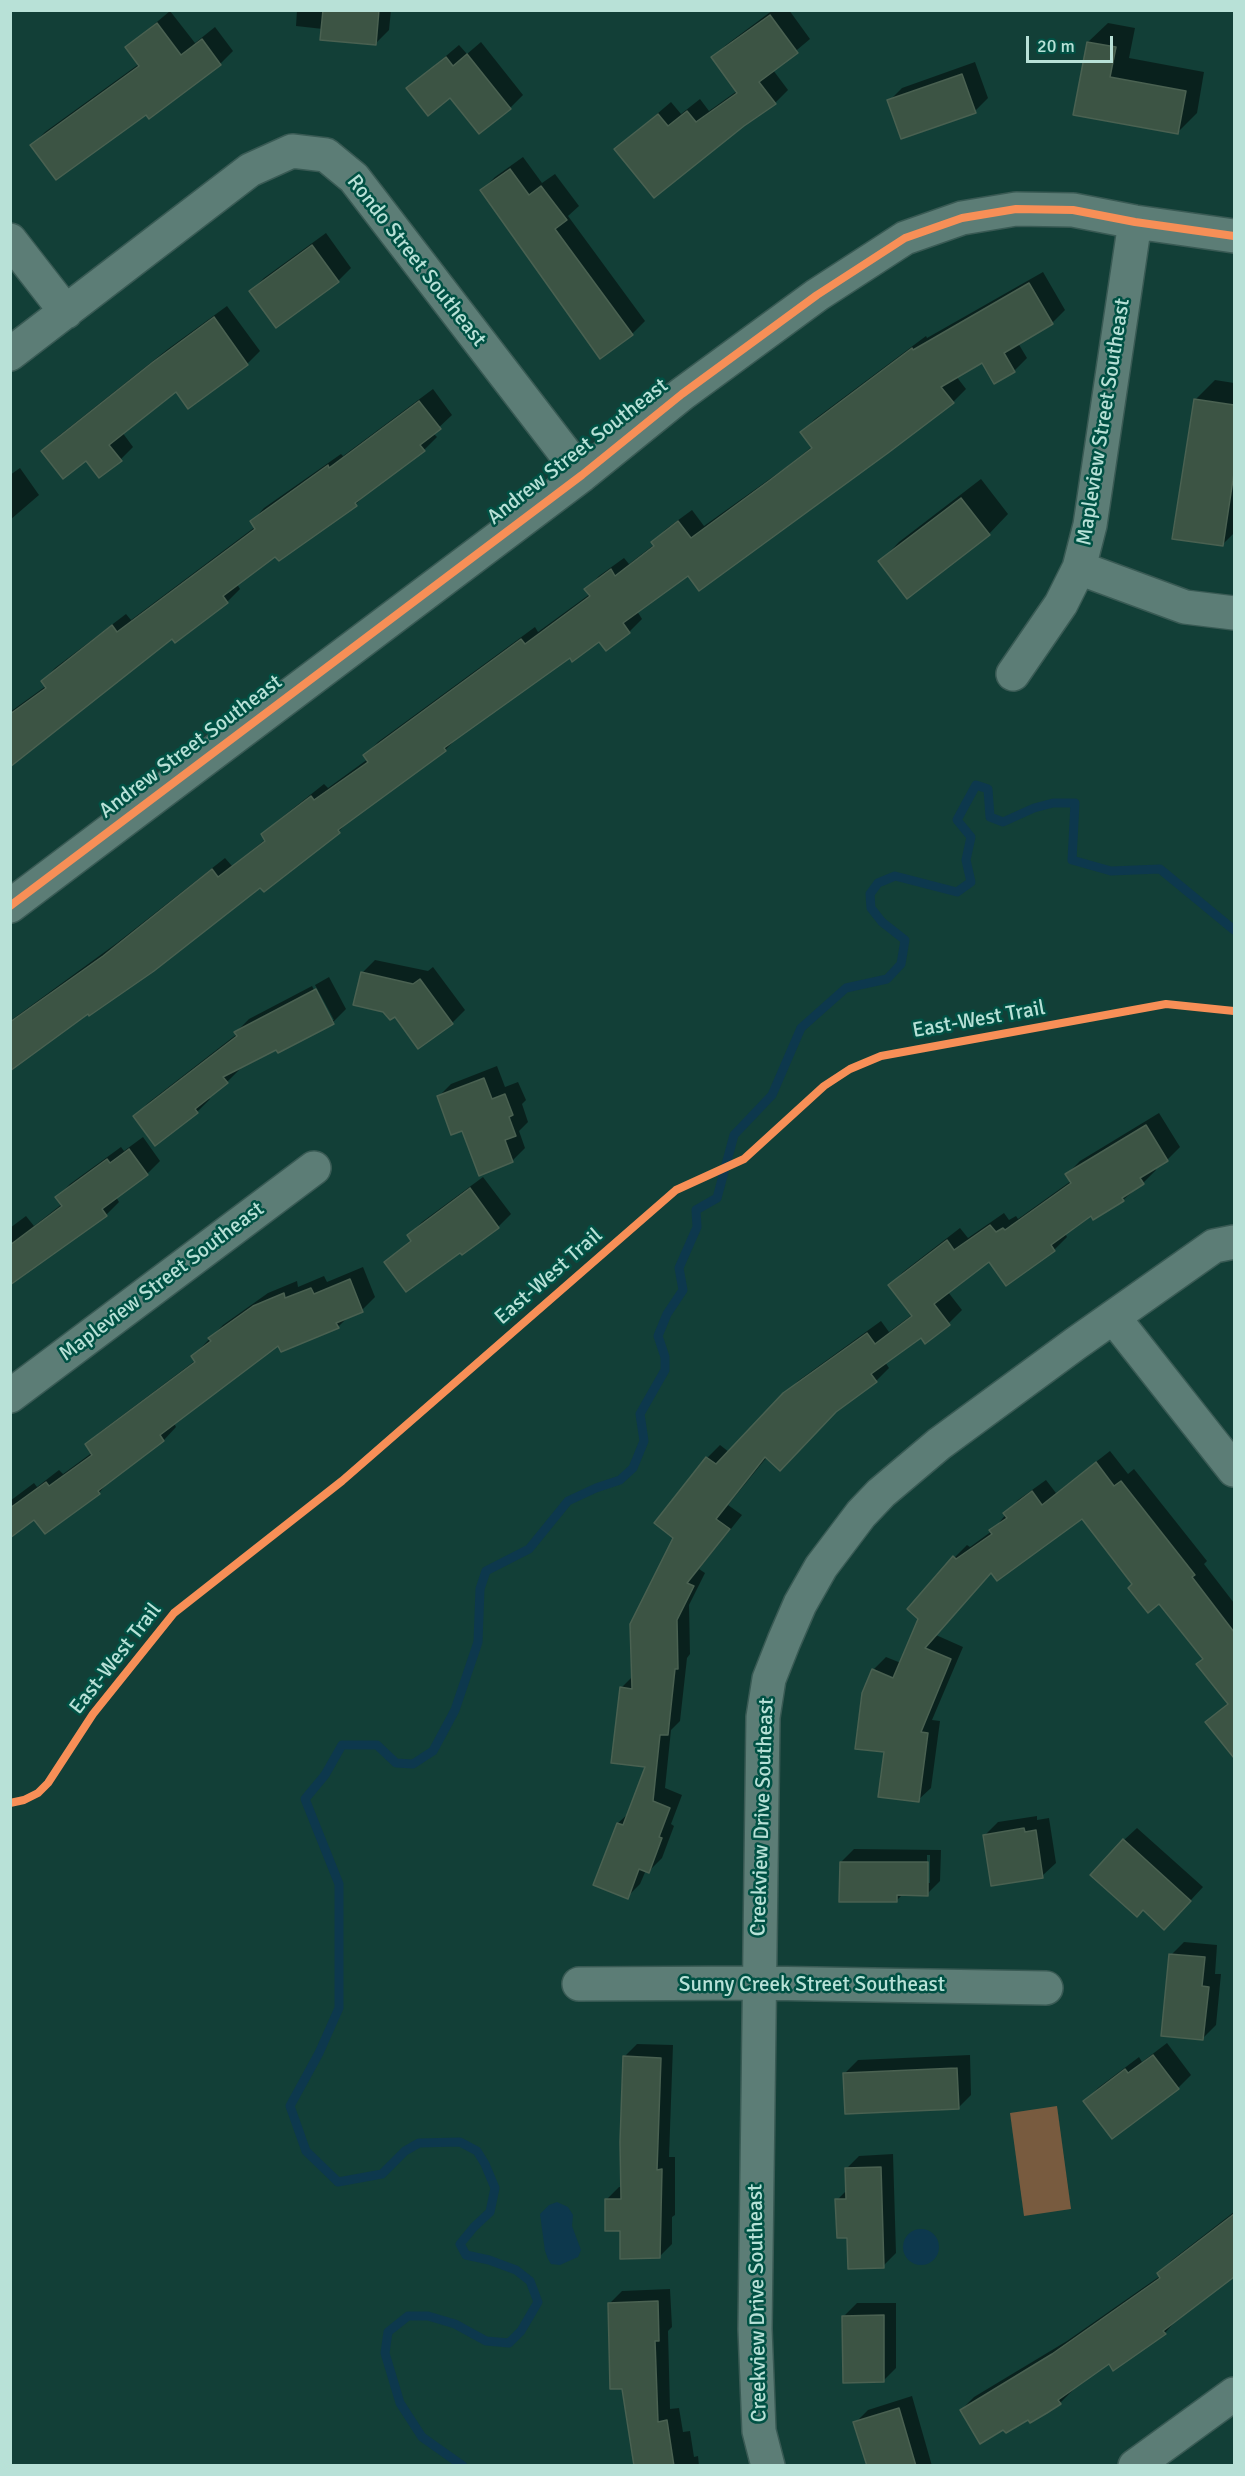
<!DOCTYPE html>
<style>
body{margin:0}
#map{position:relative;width:1245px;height:2476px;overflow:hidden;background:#123f37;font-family:Signika,sans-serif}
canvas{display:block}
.frame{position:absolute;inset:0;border:12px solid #b8e1d7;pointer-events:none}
.scale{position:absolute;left:1026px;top:36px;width:87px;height:27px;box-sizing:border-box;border:3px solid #b8e1d7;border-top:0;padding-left:8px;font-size:18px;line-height:21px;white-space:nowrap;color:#b8e1d7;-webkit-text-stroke:4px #005144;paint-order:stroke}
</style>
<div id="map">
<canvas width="1245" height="2476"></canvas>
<div class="frame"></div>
<div class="scale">20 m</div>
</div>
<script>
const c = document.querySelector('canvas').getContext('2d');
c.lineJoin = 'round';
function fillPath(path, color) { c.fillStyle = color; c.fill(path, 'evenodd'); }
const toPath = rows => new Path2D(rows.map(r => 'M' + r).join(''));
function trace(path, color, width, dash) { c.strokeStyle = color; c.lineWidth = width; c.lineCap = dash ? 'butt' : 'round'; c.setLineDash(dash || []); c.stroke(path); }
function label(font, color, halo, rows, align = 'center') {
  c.font = font + ' Signika,sans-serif'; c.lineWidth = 5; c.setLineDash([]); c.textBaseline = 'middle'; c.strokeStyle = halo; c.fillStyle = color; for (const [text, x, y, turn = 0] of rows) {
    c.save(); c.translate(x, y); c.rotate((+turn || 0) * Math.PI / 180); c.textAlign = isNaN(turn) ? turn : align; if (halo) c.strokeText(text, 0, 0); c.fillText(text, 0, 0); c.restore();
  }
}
fillPath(toPath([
 [1057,2106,1071,2209,1024,2216,1010,2113]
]), '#785b3f');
fillPath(toPath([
 [557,2202,568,2207,573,2215,572,2226,581,2250,578,2257,560,2265,551,2264,548,2259,545,2251,540,2214,549,2205],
 '903 2247a18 18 0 1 1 36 0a18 18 0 1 1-36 0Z'
]), '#0d384d');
fillPath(toPath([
 [297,10,391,10,389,30,376,43,323,29,296,26],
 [773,10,789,10,810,39,773,70,788,90,775,103,616,149,671,102,681,114,700,99,709,111,737,91,713,57,726,45],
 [170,11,195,43,215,27,233,51,220,64,32,145,45,132,139,64,127,47],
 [1108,23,1135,28,1129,58,1204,72,1197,113,1177,133,1075,114,1088,42],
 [481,42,523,95,510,108,408,88,459,45,467,54],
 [975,62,988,98,975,111,889,101,902,88],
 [523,157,542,183,555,174,579,206,568,216,645,321,632,334,600,357,482,190,495,177],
 [326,233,351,268,338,281,251,291,264,278],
 [1043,272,1065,310,1052,323,1018,343,1027,358,1014,371,982,361,956,376,966,389,953,402,688,573,637,611,642,619,629,632,600,640,570,656,458,737,445,750,352,818,339,831,261,886,10,1070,10,1021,117,943,225,858,232,866,266,839,263,835,276,822,324,784,328,788,368,759,365,755,378,742,535,627,538,632,590,594,586,589,599,576,624,558,629,564,655,544,653,542,666,529,692,510,704,526,785,468,813,446,802,432,815,419,926,336,927,338],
 [227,306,260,351,247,364,188,407,176,390,122,432,133,447,121,459,43,451,56,438,168,349],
 [1215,380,1234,383,1234,533,1222,545,1195,400],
 [433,389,452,415,433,433,437,437,424,450,368,492,356,504,275,555,237,584,240,589,227,602,175,641,172,637,10,765,10,712,46,686,43,681,55,668,126,614,131,620,255,527,252,521,264,508,341,454,343,456],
 [20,468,39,495,10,520,10,475],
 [981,479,1008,514,989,534,880,562,899,542],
 [375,960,428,971,433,967,465,1010,452,1023,362,973],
 [329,977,346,1009,333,1022,279,1051,277,1047,238,1068,240,1069,227,1082,208,1096,210,1099,197,1112,156,1143,135,1116,148,1103,237,1034,236,1032,249,1019,312,986,330,1020,334,1020,315,985],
 [497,1066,505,1087,518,1082,526,1100,522,1104,528,1122,519,1131,525,1148,512,1161,438,1097,451,1084],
 [1159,1113,1180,1147,1167,1160,1155,1167,1156,1170,1143,1183,1123,1200,1091,1214,1065,1233,1067,1237,1054,1250,1007,1284,989,1260,948,1292,962,1310,949,1323,925,1342,921,1336,885,1362,889,1368,876,1381,767,1457,728,1505,742,1515,699,1569,705,1573,689,1605,690,1654,687,1658,680,1721,671,1730,665,1788,682,1795,671,1824,674,1826,662,1858,649,1871,646,1870,640,1884,627,1897,595,1884,618,1823,629,1813,647,1766,621,1688,633,1676,675,1537,656,1522,707,1458,720,1445,729,1452,798,1381,881,1321,889,1332,913,1314,890,1285,903,1272,960,1228,968,1238,1004,1213,1009,1220,1016,1216,1018,1219,1071,1181,1067,1174,1080,1161],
 [143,1137,160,1161,147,1174,116,1197,119,1202,106,1215,10,1277,10,1228,26,1216,34,1226,62,1204,57,1197,70,1184,121,1147,124,1151],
 [483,1177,511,1214,498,1227,462,1253,460,1250,386,1262,412,1239,409,1235,422,1222],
 [363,1267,375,1297,362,1310,349,1316,338,1327,279,1344,174,1423,176,1427,164,1440,111,1479,99,1493,35,1518,10,1536,10,1501,34,1483,37,1487,59,1470,63,1474,93,1452,87,1444,100,1432,196,1360,193,1356,223,1325,268,1293,297,1281,298,1287,324,1276,327,1282],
 [1110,1451,1128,1474,1134,1469,1207,1561,1204,1564,1234,1603,1234,1732,1223,1741,1207,1722,1228,1703,1204,1658,1160,1602,1134,1583,1083,1517,992,1572,936,1635,963,1647,932,1720,940,1721,931,1788,918,1800,886,1751,873,1670,886,1657,901,1663,954,1558,967,1545,970,1547,992,1531,1018,1500,1046,1480,1056,1493],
 [1037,1816,1037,1820,1049,1818,1056,1863,1042,1876,985,1835,998,1822],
 [1137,1828,1203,1887,1177,1915,1124,1840],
 [854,1849,941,1850,940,1881,927,1894,903,1894,896,1901,841,1862],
 [927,1855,930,1855,930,1883,927,1883],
 [1184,1942,1217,1945,1215,1974,1221,1974,1216,2025,1203,2038,1171,1955],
 [1167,2043,1191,2075,1178,2088,1085,2101,1098,2088,1139,2057,1142,2062],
 [637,2044,673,2045,669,2157,675,2157,675,2215,672,2217,672,2244,659,2257,621,2229,606,2200,619,2187,623,2187,624,2057],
 [970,2055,971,2095,958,2108,845,2073,858,2060],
 [893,2154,896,2253,883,2266,849,2236,837,2200,847,2190,846,2169,859,2156],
 [1234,2212,1234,2276,1177,2319,1165,2333,1109,2362,1072,2388,1073,2390,1060,2403,1028,2418,961,2410,974,2397,1067,2341,1160,2276,1159,2273,1172,2260],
 [670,2289,672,2327,668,2331,670,2409,679,2408,683,2432,690,2431,694,2457,698,2456,699,2466,636,2466,609,2304,622,2291],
 [857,2303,896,2303,896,2368,883,2381,844,2316],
 [912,2396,932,2466,868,2466,855,2423,868,2410]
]), '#0007');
trace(toPath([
 [463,2466,422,2437,400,2403,385,2353,388,2332,408,2316,428,2316,455,2324,486,2341,509,2343,521,2331,538,2302,530,2281,516,2270,489,2260,466,2255,460,2244,474,2227,490,2212,495,2188,485,2164,477,2151,460,2142,419,2143,405,2151,382,2174,338,2182,306,2151,290,2106,319,2053,339,2008,339,1884,305,1799,325,1775,342,1745,377,1745,396,1763,413,1764,433,1751,455,1710,478,1642,480,1589,486,1571,529,1549,568,1501,596,1488,620,1480,633,1468,644,1441,640,1414,665,1370,665,1357,658,1336,667,1314,683,1290,679,1268,697,1227,696,1210,717,1198,734,1135,772,1095,801,1028,846,988,887,979,901,964,905,940,882,922,871,908,870,894,878,883,895,876,957,892,971,882,966,860,971,837,957,820,976,785,988,789,990,817,1003,822,1034,808,1053,803,1075,803,1072,860,1111,871,1160,869,1234,930]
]), '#0d384d', 9);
const building = toPath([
 [323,10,379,10,376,45,320,40,323,10],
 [770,15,798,53,759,82,776,104,744,126,654,198,614,149,658,114,668,126,687,111,696,122,737,93,711,57,770,15],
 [157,23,181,55,202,39,221,65,149,119,146,115,56,180,30,145,139,66,125,47,157,23],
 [1087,42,1116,47,1110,77,1186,91,1178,134,1073,115,1087,42],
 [467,54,511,109,479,134,450,98,428,116,406,88,446,57,453,66,467,54],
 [962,74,976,113,901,139,887,100,962,74],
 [510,169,529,195,541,186,567,220,555,229,633,335,600,359,480,190,510,169],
 [312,245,339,282,276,328,249,291,312,245],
 [1029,283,1053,324,1004,353,1015,372,994,384,982,363,941,387,954,403,888,453,699,591,688,576,623,623,630,633,606,651,599,642,572,662,570,658,444,748,446,751,338,830,340,833,264,892,260,888,154,971,89,1016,88,1014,10,1071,10,1022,103,956,212,869,218,877,265,841,261,834,311,796,314,800,368,762,363,755,521,639,525,644,590,596,584,589,611,569,615,576,654,546,651,542,678,521,691,538,770,480,812,448,800,432,912,348,913,350,1029,283],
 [214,317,248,365,188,409,176,392,109,445,122,461,99,478,86,461,63,479,41,451,153,362,214,317],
 [1194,399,1234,405,1234,473,1223,546,1172,539,1194,399],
 [419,401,441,429,420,445,425,451,355,503,357,506,279,561,275,557,223,596,228,603,175,643,172,639,10,767,10,714,46,688,41,681,112,625,117,632,255,529,250,521,328,465,329,468,419,401],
 [961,498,990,535,907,599,878,561,961,498],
 [361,972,413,984,420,979,453,1024,418,1049,395,1017,390,1020,383,1012,353,1005,361,972],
 [316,989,334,1024,278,1053,276,1050,223,1077,228,1083,195,1109,198,1113,155,1146,133,1116,237,1036,234,1032,316,989],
 [484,1078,492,1099,505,1094,513,1115,509,1117,516,1136,505,1140,513,1162,479,1176,462,1131,451,1135,437,1096,484,1078],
 [1146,1125,1168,1161,1140,1178,1144,1184,1122,1198,1124,1201,1093,1220,1091,1216,1051,1245,1055,1251,1006,1286,989,1262,934,1304,950,1325,925,1344,921,1338,871,1374,877,1382,836,1412,780,1471,765,1457,716,1519,730,1529,687,1583,694,1586,677,1620,678,1669,675,1669,668,1735,660,1735,653,1801,670,1808,659,1837,662,1838,649,1873,639,1869,628,1899,593,1885,617,1823,623,1825,645,1767,611,1763,620,1687,632,1689,630,1624,673,1538,654,1523,706,1457,716,1464,783,1393,867,1333,875,1344,912,1316,888,1285,947,1240,954,1250,990,1225,996,1232,1003,1228,1005,1230,1071,1183,1065,1174,1146,1125],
 [129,1149,148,1175,102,1209,107,1216,10,1285,10,1245,62,1206,55,1197,107,1159,110,1163,129,1149],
 [470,1188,499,1228,462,1255,460,1253,406,1292,384,1262,411,1241,407,1235,470,1188],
 [350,1279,363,1312,336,1323,339,1328,281,1352,278,1346,160,1435,164,1441,98,1491,100,1494,45,1534,34,1520,10,1538,10,1508,46,1482,49,1486,92,1455,85,1444,195,1362,191,1356,211,1341,208,1338,253,1306,284,1293,285,1298,311,1288,314,1294,350,1279],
 [1096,1462,1114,1486,1121,1481,1195,1575,1192,1577,1234,1632,1234,1758,1205,1722,1228,1704,1196,1664,1203,1659,1159,1604,1148,1613,1128,1588,1132,1584,1082,1519,997,1581,991,1573,925,1648,951,1659,921,1732,928,1733,919,1802,878,1797,884,1752,855,1749,862,1693,872,1669,893,1678,918,1619,907,1609,953,1556,956,1559,992,1534,989,1530,1007,1518,1003,1513,1032,1491,1042,1505,1096,1462],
 [1024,1828,1025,1832,1036,1830,1043,1878,991,1886,983,1835,1024,1828],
 [1123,1839,1191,1901,1164,1930,1143,1910,1137,1917,1090,1875,1123,1839],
 [840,1862,928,1862,928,1896,897,1895,897,1902,839,1902,840,1862],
 [1169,1954,1205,1957,1202,1986,1209,1987,1203,2040,1161,2036,1169,1954],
 [1153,2055,1179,2089,1112,2139,1083,2101,1125,2069,1128,2073,1153,2055],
 [623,2056,661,2058,657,2170,662,2169,660,2258,620,2259,620,2231,605,2231,605,2199,621,2199,620,2142,623,2056],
 [957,2068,959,2109,845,2114,843,2073,957,2068],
 [881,2167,884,2268,848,2269,847,2238,837,2238,835,2199,846,2199,845,2168,881,2167],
 [1234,2214,1234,2277,1163,2331,1166,2334,1113,2371,1109,2364,1058,2400,1061,2404,1047,2413,1030,2423,1028,2420,1006,2433,1003,2430,980,2444,960,2410,1052,2354,1160,2278,1157,2273,1234,2214],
 [658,2301,659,2341,655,2341,658,2422,667,2420,674,2466,634,2466,622,2389,610,2389,608,2303,658,2301],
 [884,2315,884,2382,843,2383,842,2316,884,2315],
 [899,2408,916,2466,867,2466,853,2422,899,2408]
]);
fillPath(building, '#3c5444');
trace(building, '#4a6151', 1.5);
const minor = toPath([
 [10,240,66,312],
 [10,354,250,170,292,151,326,155,354,178,582,475],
 [1079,568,1185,607,1234,613],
 [1013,674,1061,604,1079,568,1090,525,1135,222],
 [10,906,582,475,682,394,817,295,905,238,962,218,1016,209,1073,210,1135,222,1234,236],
 [1114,1318,1234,1470],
 [10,1396,314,1168],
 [579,1984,758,1983,1046,1988],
 [768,2466,759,2431,755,2329,763,1717,769,1679,784,1641,800,1604,821,1567,861,1514,881,1493,939,1444,1075,1344,1214,1246,1234,1242],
 [1135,2466,1234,2394]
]);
trace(minor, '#395a54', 36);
trace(minor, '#5c7d76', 33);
trace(toPath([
 [10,906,582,475,682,394,817,295,905,238,962,218,1016,209,1073,210,1135,222,1234,236],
 [10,1803,24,1800,38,1793,48,1783,93,1714,174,1613,342,1481,676,1190,744,1159,824,1086,850,1069,881,1056,1166,1004,1234,1011]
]), '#f78f57', 8);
label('21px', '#b8e1d7', '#005144', [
 ["Rondo Street Southeast",416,261,52],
 ["Mapleview Street Southeast",1104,422,-81],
 ["Andrew Street Southeast",578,452,-38],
 ["Andrew Street Southeast",191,747,-37],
 ["East-West Trail",979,1020,-10],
 ["East-West Trail",549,1277,-41],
 ["Mapleview Street Southeast",162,1282,-37],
 ["East-West Trail",116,1659,-52],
 ["Creekview Drive Southeast",763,1817,-88],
 ["Sunny Creek Street Southeast",812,1985],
 ["Creekview Drive Southeast",758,2303,-91]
]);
</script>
